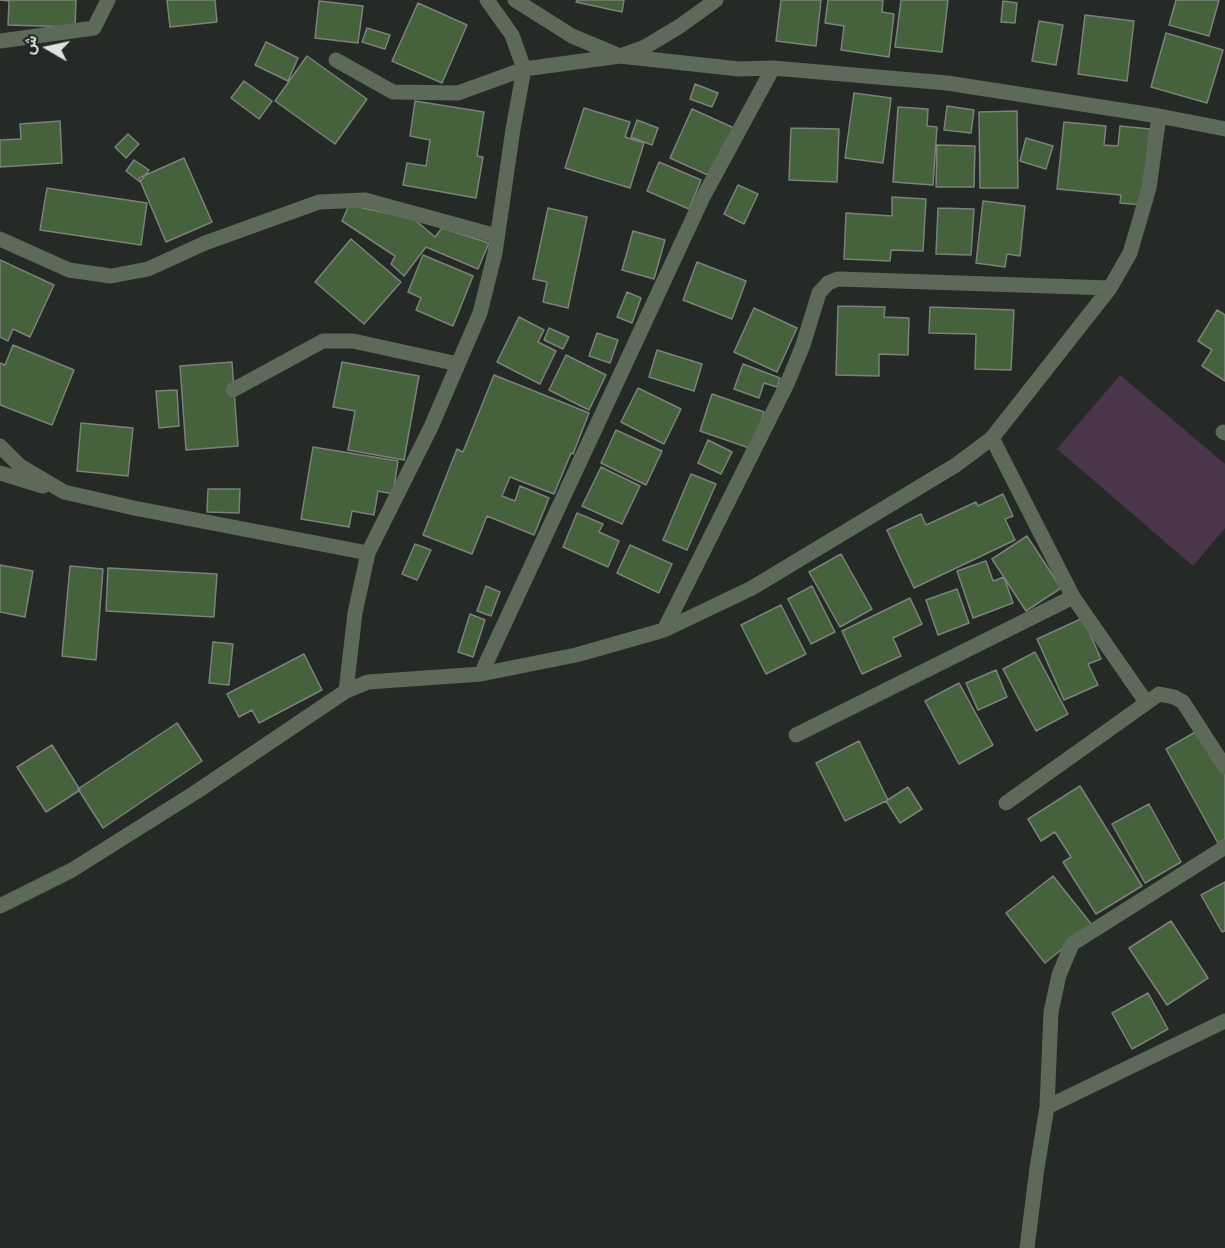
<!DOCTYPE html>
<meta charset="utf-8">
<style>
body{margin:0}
#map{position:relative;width:1225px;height:1248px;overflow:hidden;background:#262a26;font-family:"Fira Sans",Vazirmatn,sans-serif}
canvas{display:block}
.north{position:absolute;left:18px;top:18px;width:60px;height:60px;-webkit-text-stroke:4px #1d201c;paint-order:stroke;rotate:279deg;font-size:16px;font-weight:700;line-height:24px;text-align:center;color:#e1e3e0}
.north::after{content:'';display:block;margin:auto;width:21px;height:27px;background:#e1e3e0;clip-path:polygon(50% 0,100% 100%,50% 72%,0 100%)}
</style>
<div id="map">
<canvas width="1225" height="1248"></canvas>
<div class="north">ش</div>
</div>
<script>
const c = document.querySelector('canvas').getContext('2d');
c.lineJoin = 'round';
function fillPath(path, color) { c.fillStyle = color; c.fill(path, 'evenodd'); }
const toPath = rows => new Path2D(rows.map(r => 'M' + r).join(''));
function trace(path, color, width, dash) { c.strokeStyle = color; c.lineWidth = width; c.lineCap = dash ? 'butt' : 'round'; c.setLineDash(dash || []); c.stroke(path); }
fillPath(toPath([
 [1120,375,1225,464,1225,528,1193,566,1057,449]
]), '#4a354a');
const building = toPath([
 [0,0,76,0,75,27,8,25,9,1,0,0],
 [167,0,215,0,217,22,170,27,167,0],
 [577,0,624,0,622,12,576,2,577,0],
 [781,0,821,0,816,46,776,41,781,0],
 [828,0,883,0,882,12,894,14,889,57,841,50,844,26,825,23,828,0],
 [901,0,948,0,942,52,895,47,901,0],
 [1176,0,1219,0,1209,36,1169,25,1176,0],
 [319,1,363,6,358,43,315,38,319,1],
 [1003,1,1017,3,1015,23,1001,22,1003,1],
 [418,3,467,25,442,83,392,61,418,3],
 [1085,15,1134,21,1127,81,1078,74,1085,15],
 [1039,21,1063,25,1056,65,1032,61,1039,21],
 [367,28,390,35,385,49,362,42,367,28],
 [1166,33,1223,50,1207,103,1151,87,1166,33],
 [266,42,298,58,288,81,255,65,266,42],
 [307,56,367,99,335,144,275,101,307,56],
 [244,81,272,101,259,119,231,98,244,81],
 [695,84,718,93,712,107,690,99,695,84],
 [854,93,891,98,883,163,845,158,854,93],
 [415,101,484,112,477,156,483,157,476,198,403,185,407,163,426,166,430,140,410,136,415,101],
 [947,106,974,110,971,133,944,130,947,106],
 [898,107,928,109,927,126,937,127,933,185,893,182,898,107],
 [584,108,630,122,625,137,644,143,630,188,565,168,584,108],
 [692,109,734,128,712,177,670,158,692,109],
 [1017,111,1018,188,980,188,979,112,1017,111],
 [637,120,658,128,652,145,631,137,637,120],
 [60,121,62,163,0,167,0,140,21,139,20,124,60,121],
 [1064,122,1106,126,1104,145,1118,146,1120,126,1150,129,1142,205,1120,203,1121,195,1057,189,1064,122],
 [791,128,839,129,837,182,789,180,791,128],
 [128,134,139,144,126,158,115,147,128,134],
 [1026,138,1053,146,1046,169,1020,161,1026,138],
 [937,145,975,146,974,187,936,187,937,145],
 [184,158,212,222,166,242,139,178,184,158],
 [134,160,149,170,140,182,126,171,134,160],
 [659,162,701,180,689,209,647,191,659,162],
 [738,185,758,194,744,224,724,214,738,185],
 [47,188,147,203,141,245,40,230,47,188],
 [892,197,926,199,923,251,891,250,890,261,844,259,846,213,892,216,892,197],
 [983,201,1025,206,1020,256,1007,254,1005,267,976,263,983,201],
 [349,205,414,219,435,237,442,228,489,243,478,269,426,247,404,276,391,264,395,256,342,221,349,205],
 [548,208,587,217,568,308,543,302,547,282,533,279,548,208],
 [938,208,974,209,971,255,936,254,938,208],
 [633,231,665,240,654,279,622,270,633,231],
 [351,239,401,282,364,324,315,282,351,239],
 [423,255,473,276,453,326,416,310,421,298,408,292,423,255],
 [0,260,54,285,30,337,13,329,8,341,0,337,0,260],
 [697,262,746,281,732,319,683,300,697,262],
 [627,292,641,298,632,323,617,317,627,292],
 [838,306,885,307,884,317,909,318,908,355,879,354,879,376,836,375,838,306],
 [930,307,1014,310,1011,370,975,369,976,334,929,333,930,307],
 [754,308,797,328,777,372,734,352,754,308],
 [1217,310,1225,315,1225,381,1202,366,1212,350,1198,341,1217,310],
 [519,317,544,330,538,342,556,351,540,384,497,362,519,317],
 [549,328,569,337,563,349,544,340,549,328],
 [597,333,618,340,610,363,589,356,597,333],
 [13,345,74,370,52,425,0,405,0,363,5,365,13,345],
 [657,350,702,364,694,391,649,377,657,350],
 [566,355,606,375,589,410,549,390,566,355],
 [232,362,238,446,186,450,180,366,232,362],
 [342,362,419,376,404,460,348,450,355,411,333,407,342,362],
 [743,364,780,378,777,387,764,383,759,398,734,389,743,364],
 [494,375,589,413,573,454,571,453,554,494,510,477,502,496,515,501,520,486,549,498,534,535,487,516,472,554,423,535,457,449,463,452,494,375],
 [638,388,681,409,664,444,621,422,638,388],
 [177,390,179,426,159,428,156,391,177,390],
 [712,394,764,412,752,449,700,431,712,394],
 [81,423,133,428,128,476,77,471,81,423],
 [616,430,662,451,646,485,601,463,616,430],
 [708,440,732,452,721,474,698,463,708,440],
 [313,447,398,461,393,494,378,491,374,515,352,511,349,527,301,519,313,447],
 [601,467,640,486,622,524,582,506,601,467],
 [691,474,716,484,687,550,663,540,691,474],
 [208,489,240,489,239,513,207,512,208,489],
 [1003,494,1013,516,1005,519,1015,540,914,588,887,530,921,514,926,525,976,502,978,506,1003,494],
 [577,513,603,524,599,532,619,541,608,567,563,547,577,513],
 [1027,536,1061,588,1026,611,992,559,1027,536],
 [415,544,431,550,417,580,402,574,415,544],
 [630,545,672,564,659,593,617,573,630,545],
 [841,554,872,609,840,627,809,572,841,554],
 [986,561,993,581,1004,577,1013,603,973,618,957,571,986,561],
 [0,565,33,571,25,617,0,612,0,565],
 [70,566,103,569,96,660,62,656,70,566],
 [108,568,217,574,214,617,106,611,108,568],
 [486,586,500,592,491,616,477,611,486,586],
 [812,586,835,632,811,644,788,599,812,586],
 [957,589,969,623,938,635,926,600,957,589],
 [910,598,922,624,893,638,901,656,862,674,842,631,910,598],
 [781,605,806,654,766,674,741,625,781,605],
 [470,614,485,620,473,657,458,652,470,614],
 [1083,618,1101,659,1088,664,1098,685,1064,700,1037,639,1083,618],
 [213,642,233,644,229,685,209,683,213,642],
 [1035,652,1068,714,1036,731,1003,669,1035,652],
 [304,654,322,690,259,723,252,710,239,717,227,694,304,654],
 [996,670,1007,697,978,710,966,683,996,670],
 [959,683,993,745,959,764,925,701,959,683],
 [177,723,202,761,103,828,78,789,177,723],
 [1204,727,1225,765,1225,839,1218,843,1166,749,1204,727],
 [859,741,888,800,845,821,816,763,859,741],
 [52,745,80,790,46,812,17,767,52,745],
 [1080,786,1142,886,1096,914,1063,862,1071,857,1055,832,1041,841,1028,819,1080,786],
 [908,787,922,809,900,823,886,801,908,787],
 [1149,804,1181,862,1145,883,1112,824,1149,804],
 [1053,876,1092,925,1045,963,1006,913,1053,876],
 [1225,882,1225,931,1222,932,1201,895,1225,882],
 [1171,921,1208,978,1167,1005,1129,948,1171,921],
 [1148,993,1168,1029,1132,1049,1112,1013,1148,993]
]);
fillPath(building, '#45623c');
trace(building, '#7d817b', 1.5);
trace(toPath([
 [515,0,572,36,620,56,645,47,680,26,716,0],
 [0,41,94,28,108,0],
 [336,60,393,92,458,93,524,69,620,56,739,69,773,68,947,83,1159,116,1225,129],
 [0,239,69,270,111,276,148,269,205,243,319,202,365,200,497,236],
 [233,390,323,341,353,341,458,364],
 [1223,432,1225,433],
 [992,438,1073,597,1146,702],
 [0,446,20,466,64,492,134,508,368,553],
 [0,473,43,486],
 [664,630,787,384,803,345,819,293,828,283,838,279,1110,288],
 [481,674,702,199,773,68],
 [346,691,355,613,368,553,431,427,480,313,495,253,513,129,524,69,512,35,487,0],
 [796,735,1073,597],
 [1006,803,1159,694,1174,697,1183,702,1225,767],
 [0,906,72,870,196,792,346,691,368,682,481,674,576,655,664,630,752,588,956,465,992,438,1110,288,1130,253,1149,188,1159,116],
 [1047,1107,1225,1021],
 [1027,1248,1037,1168,1047,1107,1051,1012,1059,975,1072,944,1225,847]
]), '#5d6a59', 15);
</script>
